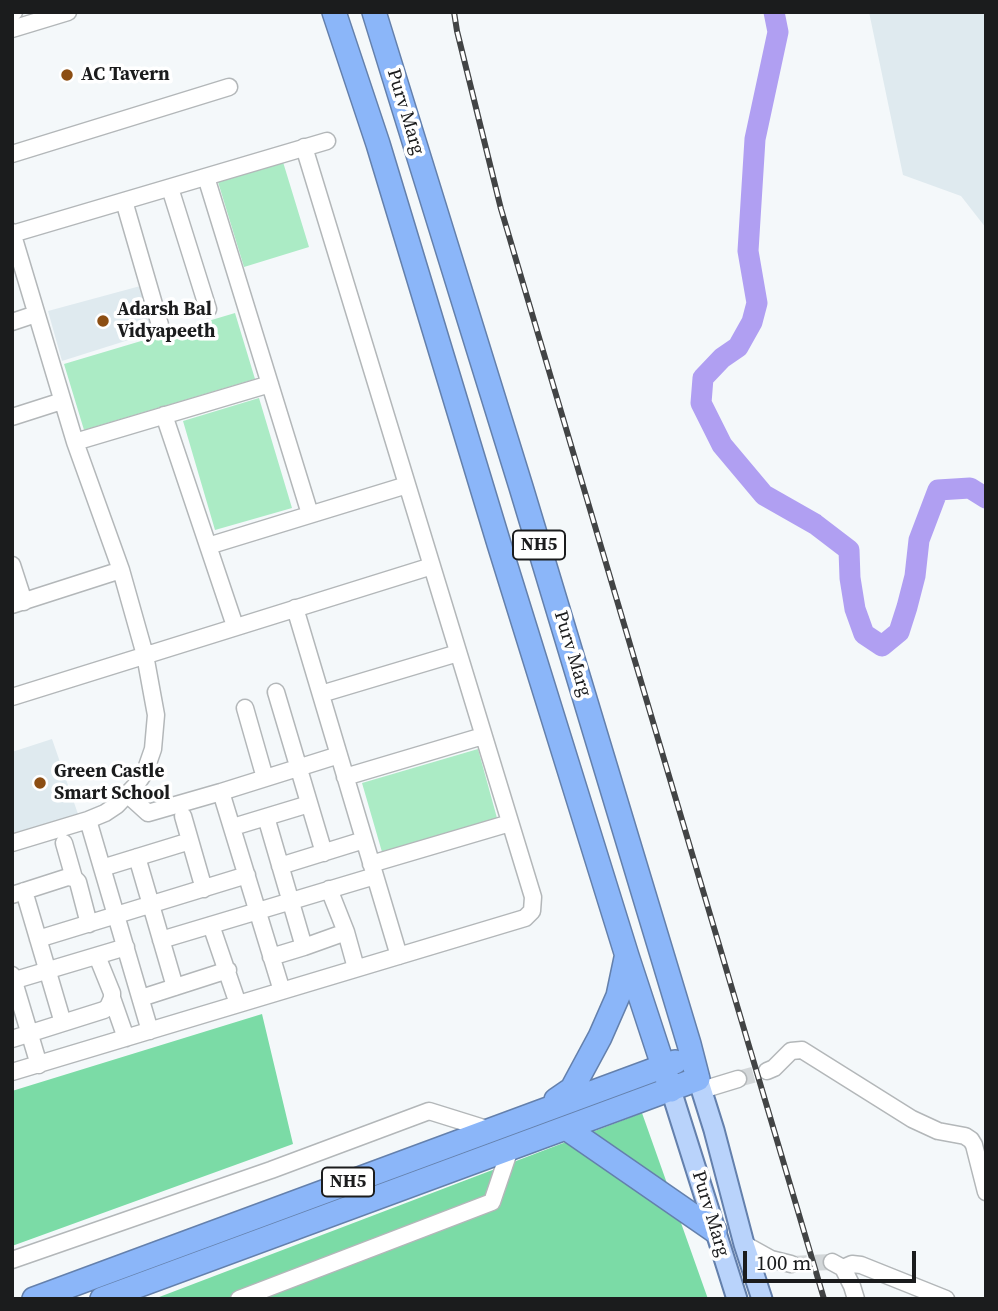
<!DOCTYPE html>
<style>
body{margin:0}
#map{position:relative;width:998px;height:1311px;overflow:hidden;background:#f4f8fa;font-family:"Source Serif 4",serif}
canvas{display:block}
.frame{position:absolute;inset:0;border:14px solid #1b1c1d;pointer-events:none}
.scale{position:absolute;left:743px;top:1251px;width:173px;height:32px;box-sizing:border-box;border:4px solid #1b1c1d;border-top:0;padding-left:9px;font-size:21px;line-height:24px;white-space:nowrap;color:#1b1c1d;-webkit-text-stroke:5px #fff;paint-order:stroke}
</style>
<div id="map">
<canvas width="998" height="1311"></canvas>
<div class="frame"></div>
<div class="scale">100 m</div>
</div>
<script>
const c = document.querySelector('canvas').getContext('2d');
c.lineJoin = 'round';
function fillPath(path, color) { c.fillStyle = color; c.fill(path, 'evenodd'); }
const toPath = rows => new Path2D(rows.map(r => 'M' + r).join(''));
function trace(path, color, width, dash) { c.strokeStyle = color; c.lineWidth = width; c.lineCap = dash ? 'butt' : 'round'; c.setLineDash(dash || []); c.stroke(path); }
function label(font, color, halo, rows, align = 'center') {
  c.font = font + ' "Source Serif 4",serif'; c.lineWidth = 7; c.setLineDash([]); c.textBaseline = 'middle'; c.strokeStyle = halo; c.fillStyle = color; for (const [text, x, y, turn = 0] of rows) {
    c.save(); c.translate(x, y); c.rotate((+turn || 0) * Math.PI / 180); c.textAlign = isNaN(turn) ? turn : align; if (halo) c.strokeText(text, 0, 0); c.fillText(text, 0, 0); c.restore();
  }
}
fillPath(toPath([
 [869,12,986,12,986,228,961,196,903,175],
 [144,285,157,331,62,361,48,311],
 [52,739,78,814,12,835,12,752]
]), '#dfeaef');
fillPath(toPath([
 [283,162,309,247,244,267,218,182],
 [235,313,255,379,84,430,64,364],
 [259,398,292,508,215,530,183,421],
 [478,749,497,818,382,852,362,783]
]), '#abebc5');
fillPath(toPath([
 [262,1014,293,1144,12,1246,12,1091],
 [642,1113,708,1299,154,1299]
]), '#7bdba6');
trace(toPath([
 [774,12,778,32,755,139,748,251,757,303,752,322,738,347,722,358,703,378,701,403,722,445,764,495,815,524,849,550,850,578,855,609,864,634,882,646,899,632,907,607,915,576,919,540,938,490,970,488,986,498]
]), '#b09ff2', 21);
trace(toPath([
 [738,1079,767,1071],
 [791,1264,832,1262]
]), '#d3d7d9', 16, [16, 8]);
const minor = toPath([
 [12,13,14,12],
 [12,29,68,12],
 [12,154,229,87],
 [206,177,310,514],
 [170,188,208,309],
 [124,201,160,325],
 [12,232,75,442,121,570,145,655,156,715,153,749,145,772,136,785,117,805,105,813,88,820,12,843],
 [12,234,327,141],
 [12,322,36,314],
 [164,415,235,626],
 [12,417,62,401],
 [75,442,270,384],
 [208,546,407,485],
 [12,565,24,602],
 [12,605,121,570],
 [295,608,399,956],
 [276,692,324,853],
 [321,694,458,653],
 [12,697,432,566],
 [245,708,265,778],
 [345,777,483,736],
 [221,792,282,991],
 [127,794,148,813,221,792,339,755],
 [183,816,204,889],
 [266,817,304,947],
 [88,820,150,1031],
 [233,827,309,804],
 [64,843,74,878,78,882,89,924],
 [137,857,175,987],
 [371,864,510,823],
 [280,866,364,840],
 [102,868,190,841],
 [329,889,346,932,356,968],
 [24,891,63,1023],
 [12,895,68,877,74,878],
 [211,925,238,1004],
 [38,939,247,875],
 [161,940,375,876],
 [271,957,304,947,346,932],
 [12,975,39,1065],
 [12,981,126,947],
 [112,998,126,1038],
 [141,998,228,970],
 [12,1039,104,1010,108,1007,112,998,112,993,97,956],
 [767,1071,774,1068,791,1051,802,1050,912,1119,938,1131,965,1136,971,1140,974,1145,986,1192],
 [12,1072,525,918,532,911,533,897,304,147],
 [702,1090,738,1079],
 [744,1244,771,1259,791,1264],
 [12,1260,271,1170,429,1111,490,1130],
 [832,1262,843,1268,852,1286,856,1299],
 [843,1268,852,1264,861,1265,946,1299],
 [239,1299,492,1202,510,1149]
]);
const major = toPath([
 [698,1079,714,1130,744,1244,762,1299],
 [671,1090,737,1299]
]);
const highway = toPath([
 [334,12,378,144,499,544,627,956,671,1090],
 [556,1100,572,1089,600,1037,618,996,626,958],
 [566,1128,715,1231],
 [34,1299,675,1062],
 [102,1299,698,1079,689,1044,521,487,374,12]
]);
trace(minor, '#b3b7b9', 19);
trace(major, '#6480ac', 23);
trace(highway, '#6480ac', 26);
trace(minor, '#fff', 16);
trace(major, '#b9d3fb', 19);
trace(highway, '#8bb6f9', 23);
const rail = toPath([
 [454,12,457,31,501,209,824,1299]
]);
trace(rail, '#424445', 6);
trace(rail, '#fff', 3.5, [10]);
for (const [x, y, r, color] of [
 [67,75,7,"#8c4e13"],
 [103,321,7,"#8c4e13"],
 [40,783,7,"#8c4e13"]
]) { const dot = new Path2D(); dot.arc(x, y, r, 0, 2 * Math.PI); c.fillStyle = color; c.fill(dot); trace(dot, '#fff', 2.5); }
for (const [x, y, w] of [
 [539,545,52],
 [348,1182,52]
]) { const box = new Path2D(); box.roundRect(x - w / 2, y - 14.5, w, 29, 5); c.fillStyle = '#fff'; c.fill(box); trace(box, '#1b1c1d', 2); }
label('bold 18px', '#1b1c1d', null, [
 ["NH5",539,545],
 ["NH5",348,1182]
]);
label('bold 19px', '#1b1c1d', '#fff', [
 ["AC Tavern",81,75],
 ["Adarsh Bal",117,310],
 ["Vidyapeeth",117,332],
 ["Green Castle",54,772],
 ["Smart School",54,794]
], 'left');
label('19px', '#1b1c1d', '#fff', [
 ["Purv Marg",405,112,73],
 ["Purv Marg",572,654,73],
 ["Purv Marg",710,1214,73]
]);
</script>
